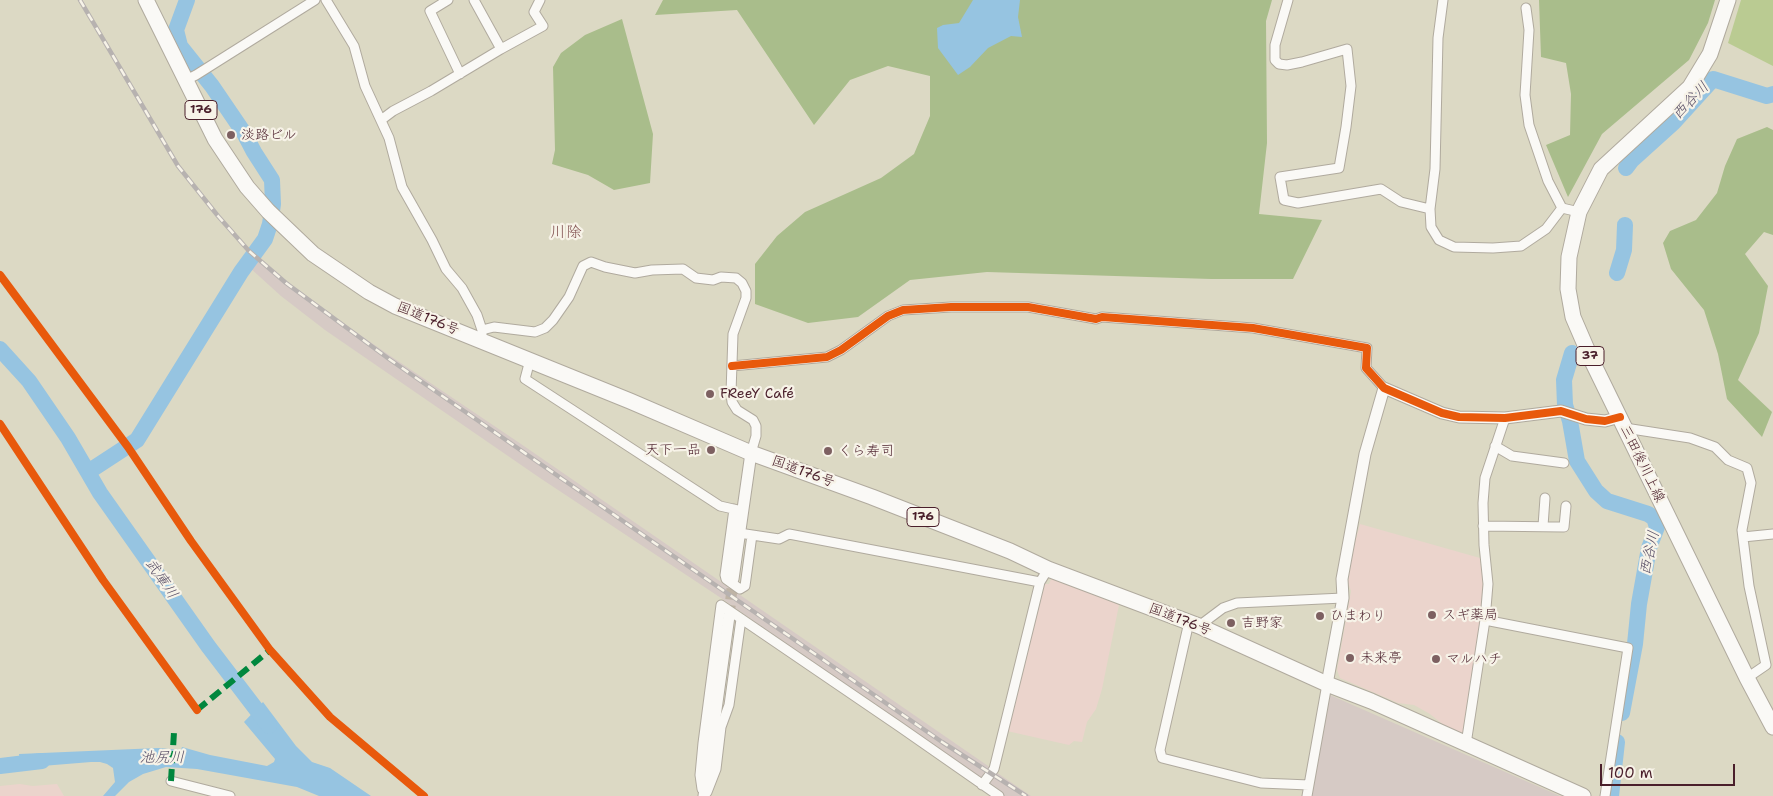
<!DOCTYPE html>
<meta charset="utf-8">
<style>
body{margin:0}
#map{position:relative;width:1773px;height:796px;overflow:hidden;background:#dcd9c4;font-family:"Shantell Sans",sans-serif}
canvas{display:block}
.scale{position:absolute;left:1600px;top:764px;width:135px;height:22px;box-sizing:border-box;border:2px solid #4a1f2b;border-top:0;padding-left:6px;font-size:15px;line-height:18px;white-space:nowrap;color:#4a1f2b;-webkit-text-stroke:4px #f7f3e8;paint-order:stroke}
</style>
<div id="map">
<canvas width="1773" height="796"></canvas>
<div class="scale">100 m</div>
</div>
<script>
const c = document.querySelector('canvas').getContext('2d');
c.lineJoin = 'round';
function fillPath(path, color) { c.fillStyle = color; c.fill(path, 'evenodd'); }
const toPath = rows => new Path2D(rows.map(r => 'M' + r).join(''));
function trace(path, color, width, dash) { c.strokeStyle = color; c.lineWidth = width; c.lineCap = dash ? 'butt' : 'round'; c.setLineDash(dash || []); c.stroke(path); }
function label(font, color, halo, rows, align = 'center') {
  c.font = font + ' "Shantell Sans","Klee One",sans-serif'; c.lineWidth = 4.5; c.setLineDash([]); c.textBaseline = 'middle'; c.strokeStyle = halo; c.fillStyle = color; for (const [text, x, y, turn = 0] of rows) {
    c.save(); c.translate(x, y); c.rotate((+turn || 0) * Math.PI / 180); c.textAlign = isNaN(turn) ? turn : align; if (halo) c.strokeText(text, 0, 0); c.fillText(text, 0, 0); c.restore();
  }
}
fillPath(toPath([
 [1360,524,1480,558,1484,587,1481,618,1464,735,1446,727,1430,714,1414,705,1398,703,1340,678,1337,670,1351,591,1347,580,1348,567],
 [1052,577,1119,605,1102,689,1096,709,1087,722,1082,742,1074,741,1069,745,1007,731,1044,584,1049,584],
 [20,784,33,786,57,784,64,796,0,796,0,786]
]), '#ebd4cc');
fillPath(toPath([
 [258,257,307,298,389,355,521,444,991,768,983,779,874,706,721,598,540,478,325,330,281,296,249,267],
 [1330,695,1560,796,1311,796],
 [996,772,1031,796,1004,796,988,785]
]), '#d6cac5');
fillPath(toPath([
 [1741,0,1773,0,1773,66,1728,43]
]), '#bacb92');
fillPath(toPath([
 [663,0,1272,0,1266,21,1267,143,1259,214,1322,220,1293,279,1211,279,987,272,910,280,858,317,808,323,755,304,755,264,777,236,805,212,881,178,914,154,930,116,930,76,888,66,850,80,814,125,737,10,655,15],
 [1539,0,1715,0,1708,23,1689,60,1602,134,1568,197,1546,145,1570,135,1571,94,1566,63,1541,57],
 [622,19,653,134,650,183,614,190,588,175,552,164,555,150,553,67,561,53,585,35],
 [1767,127,1773,130,1773,235,1764,232,1745,254,1768,286,1759,333,1738,380,1772,412,1762,437,1727,399,1718,354,1704,310,1671,269,1663,243,1670,231,1696,220,1717,193,1725,166,1737,139]
]), '#a9bd8b');
fillPath(toPath([
 [973,0,1020,0,1018,17,1022,37,1011,36,988,48,970,67,958,75,938,48,937,28,943,25,959,23],
 [263,702,296,746,312,762,330,768,371,796,319,796,297,787,197,769,166,767,143,774,129,782,115,796,103,796,115,782,113,768,107,764,100,762,91,762,42,766,21,770,19,754,158,748,181,750,182,747,210,755,267,766,274,762,275,759,244,722]
]), '#96c4e1');
trace(toPath([
 [1626,168,1632,160,1673,123,1713,79,1767,96,1773,94],
 [1617,273,1624,250,1625,225],
 [0,349,29,381,68,438,100,493,208,646,269,726],
 [1572,353,1564,380,1565,405,1570,421,1577,461,1596,491,1607,501,1648,514,1654,518,1657,527,1649,548,1639,604,1635,644,1622,713],
 [88,472,137,440,241,272,265,239,270,224,273,204,272,180,254,152,244,133,212,86,180,46,176,30,187,0],
 [0,766,42,761],
 [1611,796,1617,742]
]), '#96c4e1', 16);
trace(toPath([
 [729,616,733,579]
]), '#bfb4a5', 11, [11, 5.5]);
const minor = toPath([
 [326,0,354,46,365,86,389,138,402,187,432,240,446,269,462,288,477,315,482,330,482,334],
 [448,0,430,11,460,74],
 [474,0,501,49],
 [1288,0,1275,45,1275,60,1279,64,1287,65,1302,62,1347,49,1351,86,1346,127,1339,168,1280,177,1284,200,1298,203,1381,189,1401,202,1430,209],
 [1443,0,1438,38,1435,169,1430,209,1431,227,1439,240,1454,247,1493,248,1521,246,1546,229,1562,208],
 [1526,8,1529,30,1525,95,1529,125,1548,181,1562,208,1579,212],
 [186,80,196,75,315,0],
 [381,120,393,111,431,91,501,49,543,26,534,12,540,0],
 [482,330,494,327,535,332,545,328,553,320,569,297,583,266,591,262,605,267,635,273,652,270,683,269,696,278,713,280,721,277,736,278,742,283,746,291,746,298,733,334,731,393,732,402,737,410,753,420,756,426,756,436,751,453],
 [530,360,525,379,720,506,742,511],
 [732,366,827,357,841,350,888,316,903,310,951,307,1028,307,1096,319,1102,317,1253,328,1367,348,1366,368,1384,388],
 [1625,428,1690,438,1715,447,1728,460,1747,468,1751,483,1742,530,1749,586,1766,665,1747,678],
 [1495,446,1512,456,1564,463],
 [734,509,725,575,726,579,740,589,745,586,752,535],
 [1483,526,1564,527,1566,506],
 [1543,526,1545,498],
 [739,533,779,539,789,534,1040,582],
 [1743,537,1773,534],
 [1485,620,1628,648,1605,796],
 [1189,622,1160,750,1162,758,1261,783,1309,785],
 [1199,626,1223,608,1237,603,1343,598],
 [1466,744,1485,620,1488,584,1484,545,1483,503,1485,478,1505,418],
 [171,781,230,796],
 [982,785,994,769,1040,582,1048,569],
 [702,789,700,775,703,743,721,605,900,727,999,796],
 [707,792,716,769,721,727,729,705,741,619],
 [1307,796,1327,684]
]);
const tertiary = toPath([
 [733,579,751,453],
 [1327,684,1343,598,1342,579,1365,454,1384,388,1442,413,1459,417,1505,418,1561,411,1586,419,1605,421,1620,417],
 [704,796,729,616]
]);
const primary = toPath([
 [1728,0,1710,54,1690,87,1601,169,1579,212,1569,257,1568,289,1573,317,1592,361,1747,678,1773,727]
]);
const trunk = toPath([
 [146,0,215,139,247,187,268,211,313,254,369,292,395,306,630,401,751,453,872,497,1010,551,1048,569,1199,626,1327,684,1371,701,1583,796]
]);
trace(minor, '#b0aa9e', 11);
trace(tertiary, '#b0aa9e', 13);
trace(primary, '#b0aa9e', 17);
trace(trunk, '#b0aa9e', 17);
trace(minor, '#faf9f6', 9);
trace(tertiary, '#faf9f6', 11);
trace(primary, '#faf9f6', 15);
trace(trunk, '#faf9f6', 15);
const rail = toPath([
 [80,0,178,166,218,216,249,251,286,283,389,359,942,742,1026,796]
]);
trace(rail, '#b7b2b0', 4.5);
trace(rail, '#f7f3e8', 2.5, [8]);
trace(toPath([
 [197,710,270,650],
 [171,781,174,732]
]), '#00873e', 6, [12, 6]);
trace(toPath([
 [0,275,128,447,191,541,270,650,330,717,424,796],
 [732,366,827,357,841,350,888,316,903,310,951,307,1028,307,1096,319,1102,317,1253,328,1367,348,1366,368,1384,388,1442,413,1459,417,1505,418,1561,411,1586,419,1605,421,1620,417],
 [0,424,103,580,197,710]
]), '#e8590c', 8);
for (const [x, y, r, color] of [
 [231,135,5,"#7d6061"],
 [710,394,5,"#7d6061"],
 [711,450,5,"#7d6061"],
 [828,451,5,"#7d6061"],
 [1432,615,5,"#7d6061"],
 [1320,616,5,"#7d6061"],
 [1231,623,5,"#7d6061"],
 [1350,658,5,"#7d6061"],
 [1436,659,5,"#7d6061"]
]) { const dot = new Path2D(); dot.arc(x, y, r, 0, 2 * Math.PI); c.fillStyle = color; c.fill(dot); trace(dot, '#f7f3e8', 2); }
for (const [x, y, w] of [
 [201,110,32],
 [1590,356,28],
 [923,517,32]
]) { const box = new Path2D(); box.roundRect(x - w / 2, y - 9.5, w, 19, 4); c.fillStyle = '#f7f3e8'; c.fill(box); trace(box, '#4a1f2b', 1); }
label('bold 12px', '#4a1f2b', null, [
 ["176",201,110],
 ["37",1590,356],
 ["176",923,517]
]);
label('14px', '#4a1f2b', '#f7f3e8', [
 ["淡路ビル",241,135],
 ["FReeY Café",720,394],
 ["天下一品",701,450,"right"],
 ["くら寿司",838,451],
 ["スギ薬局",1442,615],
 ["ひまわり",1330,616],
 ["吉野家",1241,623],
 ["未来亭",1360,658],
 ["マルハチ",1446,659]
], 'left');
label('14px', '#4a1f2b', '#f7f3e8', [
 ["国道176号",428,319,22],
 ["三田後川上線",1642,464,64],
 ["国道176号",803,472,20],
 ["国道176号",1180,620,21]
]);
label('italic 15px', '#584e66', '#f7f3e8', [
 ["西谷川",1691,101,-46],
 ["西谷川",1650,553,-78],
 ["武庫川",161,579,55],
 ["池尻川",162,758]
]);
label('16px', '#815150', '#f7f3e8', [
 ["川除",566,233]
]);
</script>
